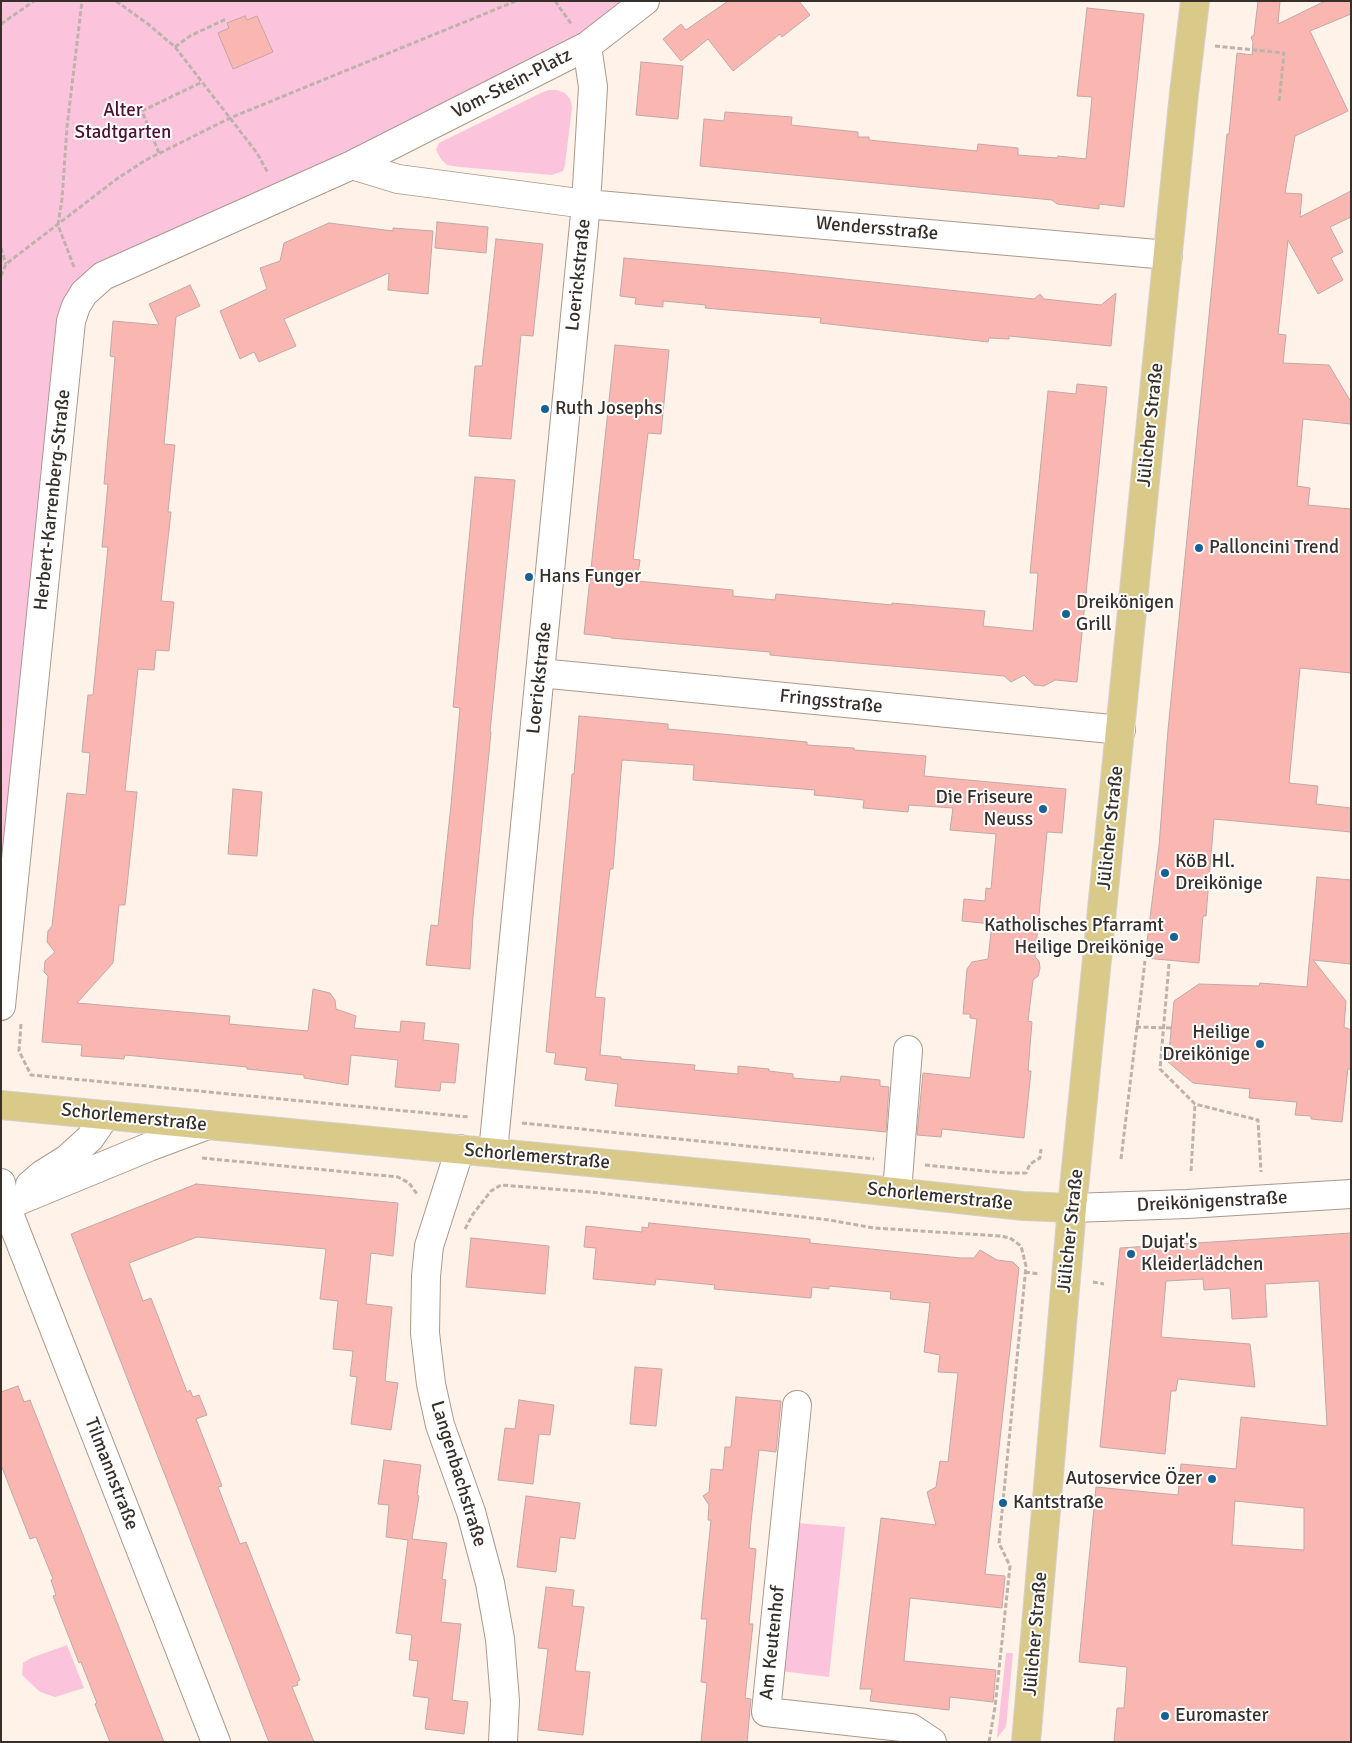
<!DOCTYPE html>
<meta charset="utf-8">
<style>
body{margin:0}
#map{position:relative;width:1352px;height:1743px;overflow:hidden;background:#fff2e9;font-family:Signika,sans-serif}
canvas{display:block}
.frame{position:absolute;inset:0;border:2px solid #37302a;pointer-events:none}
</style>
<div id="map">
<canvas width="1352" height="1743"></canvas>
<div class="frame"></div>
</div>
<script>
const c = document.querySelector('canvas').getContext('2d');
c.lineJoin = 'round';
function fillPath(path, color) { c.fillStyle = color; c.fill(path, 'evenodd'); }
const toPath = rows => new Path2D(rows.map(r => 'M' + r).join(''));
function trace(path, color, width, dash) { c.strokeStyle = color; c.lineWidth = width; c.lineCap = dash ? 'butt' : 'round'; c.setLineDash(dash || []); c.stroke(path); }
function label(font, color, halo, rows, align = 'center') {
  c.font = font + ' Signika,sans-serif'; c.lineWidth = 4; c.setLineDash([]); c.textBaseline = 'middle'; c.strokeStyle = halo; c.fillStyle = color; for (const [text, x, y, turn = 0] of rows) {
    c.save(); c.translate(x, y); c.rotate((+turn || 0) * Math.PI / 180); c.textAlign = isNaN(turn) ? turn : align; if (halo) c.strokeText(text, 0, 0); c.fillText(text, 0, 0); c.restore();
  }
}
fillPath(toPath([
 [1,1,634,1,601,27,320,169,83,277,1,893],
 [549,90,557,90,565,93,570,99,572,107,565,165,563,171,552,175,460,167,447,165,441,159,436,150,439,143,543,92],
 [797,1523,845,1527,829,1677,781,1671],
 [67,1645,84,1688,55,1697,40,1692,22,1675,23,1663,31,1658],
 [1006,1653,1013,1653,1006,1727,997,1738]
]), '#fcc3dc');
const building = toPath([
 [728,1,799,1,810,15,782,37,780,34,733,71,708,39,681,61,663,39,681,24,686,30,728,1],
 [1258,1,1280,1,1278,24,1325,1,1351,1,1351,14,1310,31,1348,111,1295,136,1285,193,1302,194,1300,217,1351,191,1351,217,1330,227,1343,252,1331,258,1343,280,1318,294,1288,240,1278,334,1286,335,1283,363,1329,365,1351,402,1351,424,1303,419,1297,486,1310,488,1308,505,1351,509,1351,673,1300,668,1289,783,1318,786,1316,804,1351,808,1351,832,1214,819,1206,916,1203,916,1199,963,1145,958,1159,846,1168,730,1227,134,1229,134,1237,53,1252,55,1253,42,1251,37,1254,35,1258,1],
 [1087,8,1144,14,1124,207,1099,204,1099,209,1057,204,1052,200,700,166,704,119,724,121,725,112,792,117,791,125,858,132,858,137,869,137,869,140,977,151,978,144,1018,148,1018,155,1057,158,1058,156,1086,159,1092,97,1077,96,1087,8],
 [245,16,247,20,257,16,273,52,233,69,218,33,229,28,227,23,245,16],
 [641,62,683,66,678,119,636,115,641,62],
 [437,222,488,227,486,253,435,248,437,222],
 [329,223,393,231,393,228,433,231,428,294,388,290,389,273,284,319,296,346,259,362,254,352,240,359,220,311,267,289,260,268,280,261,284,243,329,223],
 [496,239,543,244,533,336,521,335,511,439,469,436,475,366,482,366,496,239],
 [624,258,768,271,1034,299,1040,294,1044,299,1101,305,1116,293,1111,346,1009,336,1009,339,989,338,988,342,820,323,821,318,705,308,706,305,663,301,663,307,635,304,636,298,620,296,624,258],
 [190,285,200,306,176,317,164,444,175,445,168,512,171,512,161,601,174,602,169,651,156,650,154,670,138,669,125,791,137,792,125,905,119,905,113,963,77,1003,230,1016,229,1024,308,1031,313,989,330,993,335,1000,336,1009,356,1016,354,1028,400,1032,401,1021,425,1023,423,1040,459,1044,455,1083,441,1082,440,1091,395,1087,398,1060,351,1055,348,1085,304,1078,304,1075,247,1069,247,1067,125,1055,124,1059,81,1056,82,1045,42,1042,48,976,44,972,45,961,55,952,47,942,48,931,52,926,53,917,67,793,86,795,90,753,82,752,85,723,88,695,93,695,108,547,102,547,108,484,104,484,115,357,110,356,113,321,159,325,149,304,190,285],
 [615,345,669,350,661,434,648,433,633,559,640,560,637,581,733,590,733,596,775,600,776,594,892,605,892,603,985,611,983,626,1033,631,1038,573,1030,573,1048,391,1076,394,1077,384,1107,387,1077,682,1055,680,1044,686,1034,685,1024,675,1011,682,1004,676,801,658,770,655,770,652,611,638,611,637,584,634,615,345],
 [475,477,515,480,490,732,491,732,473,916,470,969,426,965,431,925,438,926,451,805,460,708,453,707,475,477],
 [579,716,668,724,668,729,807,742,807,745,854,748,854,750,926,756,924,776,1066,789,1062,833,1047,832,1035,957,1039,961,1040,968,1038,976,1033,980,1028,1021,1032,1022,1028,1071,1031,1071,1024,1138,942,1129,941,1137,917,1135,923,1073,970,1078,977,1019,970,1018,970,1014,963,1014,967,969,972,962,988,959,992,924,962,921,964,899,985,901,986,888,991,889,996,834,950,830,953,808,909,805,908,812,863,808,864,800,814,795,815,790,693,780,694,765,622,760,613,869,610,869,595,997,605,998,600,1055,621,1057,621,1059,695,1065,694,1070,738,1074,738,1066,769,1069,769,1071,793,1074,793,1078,840,1082,841,1076,880,1080,880,1086,889,1087,886,1132,615,1106,618,1084,585,1080,587,1068,554,1064,556,1053,546,1052,571,787,572,774,574,774,579,716],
 [233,789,262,792,257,856,228,854,233,789],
 [1317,877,1351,880,1351,964,1313,960,1346,1001,1344,1027,1351,1030,1351,1071,1348,1068,1342,1122,1311,1119,1311,1116,1295,1115,1297,1102,1249,1098,1250,1089,1193,1083,1168,1062,1174,1001,1199,984,1259,986,1260,983,1307,987,1317,877],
 [196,1184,398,1203,393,1256,371,1253,366,1304,392,1307,385,1381,398,1383,391,1430,351,1424,357,1377,350,1376,353,1351,333,1349,338,1301,320,1299,326,1249,197,1237,129,1263,143,1301,151,1298,187,1392,190,1390,193,1397,199,1395,207,1415,196,1419,222,1486,218,1487,240,1544,246,1542,300,1680,297,1682,298,1685,292,1687,314,1742,269,1742,71,1234,196,1184],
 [649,1223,810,1239,810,1243,961,1258,974,1258,980,1250,997,1260,1013,1262,1019,1268,985,1574,1005,1576,1002,1608,910,1598,904,1661,996,1670,993,1702,950,1697,949,1710,870,1701,872,1689,860,1689,881,1518,936,1525,927,1492,936,1487,940,1461,948,1462,958,1373,938,1372,940,1355,924,1352,930,1303,890,1299,891,1292,829,1286,829,1289,812,1287,811,1298,714,1289,715,1285,656,1279,655,1285,593,1279,596,1248,584,1247,586,1226,642,1232,642,1227,648,1228,649,1223],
 [1351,1233,1351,1742,1114,1742,1117,1708,1124,1708,1127,1667,1079,1662,1096,1487,1178,1495,1181,1464,1236,1469,1241,1417,1327,1426,1319,1281,1265,1284,1267,1317,1232,1319,1230,1288,1204,1290,1203,1279,1166,1281,1161,1337,1250,1344,1255,1387,1178,1379,1176,1391,1171,1391,1165,1454,1100,1447,1120,1248,1351,1233],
 [1235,1501,1304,1508,1304,1550,1232,1545,1235,1501],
 [471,1238,549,1246,545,1294,466,1287,471,1238],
 [635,1367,662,1369,656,1426,630,1424,635,1367],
 [18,1386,24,1402,30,1400,164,1742,110,1742,95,1704,97,1703,81,1662,79,1663,53,1596,56,1595,51,1580,53,1579,36,1537,30,1539,1,1465,1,1392,18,1386],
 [736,1397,781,1401,776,1452,759,1450,751,1522,749,1548,756,1549,749,1624,753,1624,745,1698,751,1699,747,1742,701,1742,707,1683,701,1682,707,1619,701,1619,711,1520,708,1520,709,1505,703,1496,709,1492,711,1469,723,1470,725,1447,731,1447,736,1397],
 [519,1400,554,1405,550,1435,539,1434,533,1484,498,1480,505,1428,515,1429,519,1400],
 [384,1460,421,1465,417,1495,419,1496,412,1539,447,1543,442,1579,446,1580,441,1622,461,1624,452,1700,468,1702,464,1734,425,1729,429,1698,413,1696,418,1661,409,1660,412,1635,396,1633,408,1540,386,1537,389,1505,378,1504,384,1460],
 [526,1496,580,1503,575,1539,560,1537,556,1572,517,1567,526,1496],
 [546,1587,574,1590,572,1606,584,1607,575,1671,590,1672,583,1735,538,1730,548,1649,538,1648,546,1587]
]);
fillPath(building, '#fab7b1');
trace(building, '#c2a8a5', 1);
const minor = toPath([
 [352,165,398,179,586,204,1168,255],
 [540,673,1121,730],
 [1,1006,71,321,76,306,84,293,103,276,352,165,587,46,645,1],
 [460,1149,429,1246,426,1276,425,1333,431,1384,440,1425,471,1512,490,1583,500,1639,505,1701,503,1742],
 [493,1152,586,204,593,87,587,46],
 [1,1183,6,1206,216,1742],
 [30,1185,43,1174,67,1159,90,1138,106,1115],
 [897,1192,908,1050],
 [1,1208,149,1147,208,1125],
 [1072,1208,1187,1204,1351,1194],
 [797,1405,766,1712,911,1728,932,1742]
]);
const major = toPath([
 [1,1105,847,1187,1023,1206,1072,1208],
 [1026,1742,1072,1208,1184,93,1195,1]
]);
trace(minor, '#ab998a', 30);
trace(major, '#d3d1d0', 30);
trace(toPath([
 [116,1,148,24,175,47,257,153,268,173],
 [555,1,572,25],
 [1,24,34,1],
 [1215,46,1284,53,1279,102],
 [175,47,190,36,226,19],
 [159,153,142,111,202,82],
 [1,248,6,264],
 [74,267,58,225,62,199,67,127,82,1],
 [1,276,6,264,118,178,146,160,230,118,516,1],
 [1169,964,1160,1069,1195,1104,1258,1120,1261,1172],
 [21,1024,19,1051,31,1075,469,1117],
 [1136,1027,1171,1028],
 [522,1123,874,1159],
 [202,1158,398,1177,409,1183,417,1194],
 [1121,1159,1145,961],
 [925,1165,1006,1173,1026,1173,1030,1164,1040,1158,1041,1149],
 [1191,1171,1195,1104],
 [465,1229,473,1214,491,1191,501,1185,591,1192,829,1220,874,1228,1000,1236,1010,1238,1021,1246,1026,1266,999,1543,1010,1566,995,1707,989,1742],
 [1025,1272,1039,1274],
 [1093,1282,1104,1284]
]), '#beb3ab', 3, [5, 2.5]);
trace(minor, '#fff', 28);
trace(major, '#daca89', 28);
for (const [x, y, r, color] of [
 [545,409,5,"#186195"],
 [1199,548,5,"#186195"],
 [529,577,5,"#186195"],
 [1066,614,5,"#186195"],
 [1043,809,5,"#186195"],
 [1165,873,5,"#186195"],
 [1174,937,5,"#186195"],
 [1260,1044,5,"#186195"],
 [1131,1254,5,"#186195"],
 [1212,1479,5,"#186195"],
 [1003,1503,5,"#186195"],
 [1165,1716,5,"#186195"]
]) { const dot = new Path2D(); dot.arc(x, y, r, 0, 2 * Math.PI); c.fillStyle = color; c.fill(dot); trace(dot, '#fff', 2); }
label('19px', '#37302a', '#fff', [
 ["Vom-Stein-Platz",512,84,-27],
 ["Wendersstraße",877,229,5],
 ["Loerickstraße",579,275,-84],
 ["Jülicher Straße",1151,425,-84],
 ["Herbert-Karrenberg-Straße",53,500,-84],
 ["Loerickstraße",540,678,-84],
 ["Fringsstraße",831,702,6],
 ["Jülicher Straße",1111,828,-84],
 ["Schorlemerstraße",134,1118,6],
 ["Schorlemerstraße",537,1157,5],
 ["Schorlemerstraße",940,1197,6],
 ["Dreikönigenstraße",1212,1202,-3],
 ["Jülicher Straße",1071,1231,-84],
 ["Tilmannstraße",111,1474,69],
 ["Langenbachstraße",458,1474,73],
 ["Jülicher Straße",1036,1634,-85],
 ["Am Keutenhof",773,1643,-84]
]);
label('19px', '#500f34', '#fff', [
 ["Alter",123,111],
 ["Stadtgarten",123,133]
]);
label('19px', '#37302a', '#fff', [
 ["Ruth Josephs",555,409],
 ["Palloncini Trend",1209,548],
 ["Hans Funger",539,577],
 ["Dreikönigen",1076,603],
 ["Grill",1076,625],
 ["Die Friseure",1033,798,"right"],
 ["Neuss",1033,820,"right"],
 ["KöB Hl.",1175,862],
 ["Dreikönige",1175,884],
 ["Katholisches Pfarramt",1164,926,"right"],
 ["Heilige Dreikönige",1164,948,"right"],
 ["Heilige",1250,1033,"right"],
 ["Dreikönige",1250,1055,"right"],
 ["Dujat's",1141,1243],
 ["Kleiderlädchen",1141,1265],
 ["Autoservice Özer",1202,1479,"right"],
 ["Kantstraße",1013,1503],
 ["Euromaster",1175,1716]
], 'left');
</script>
